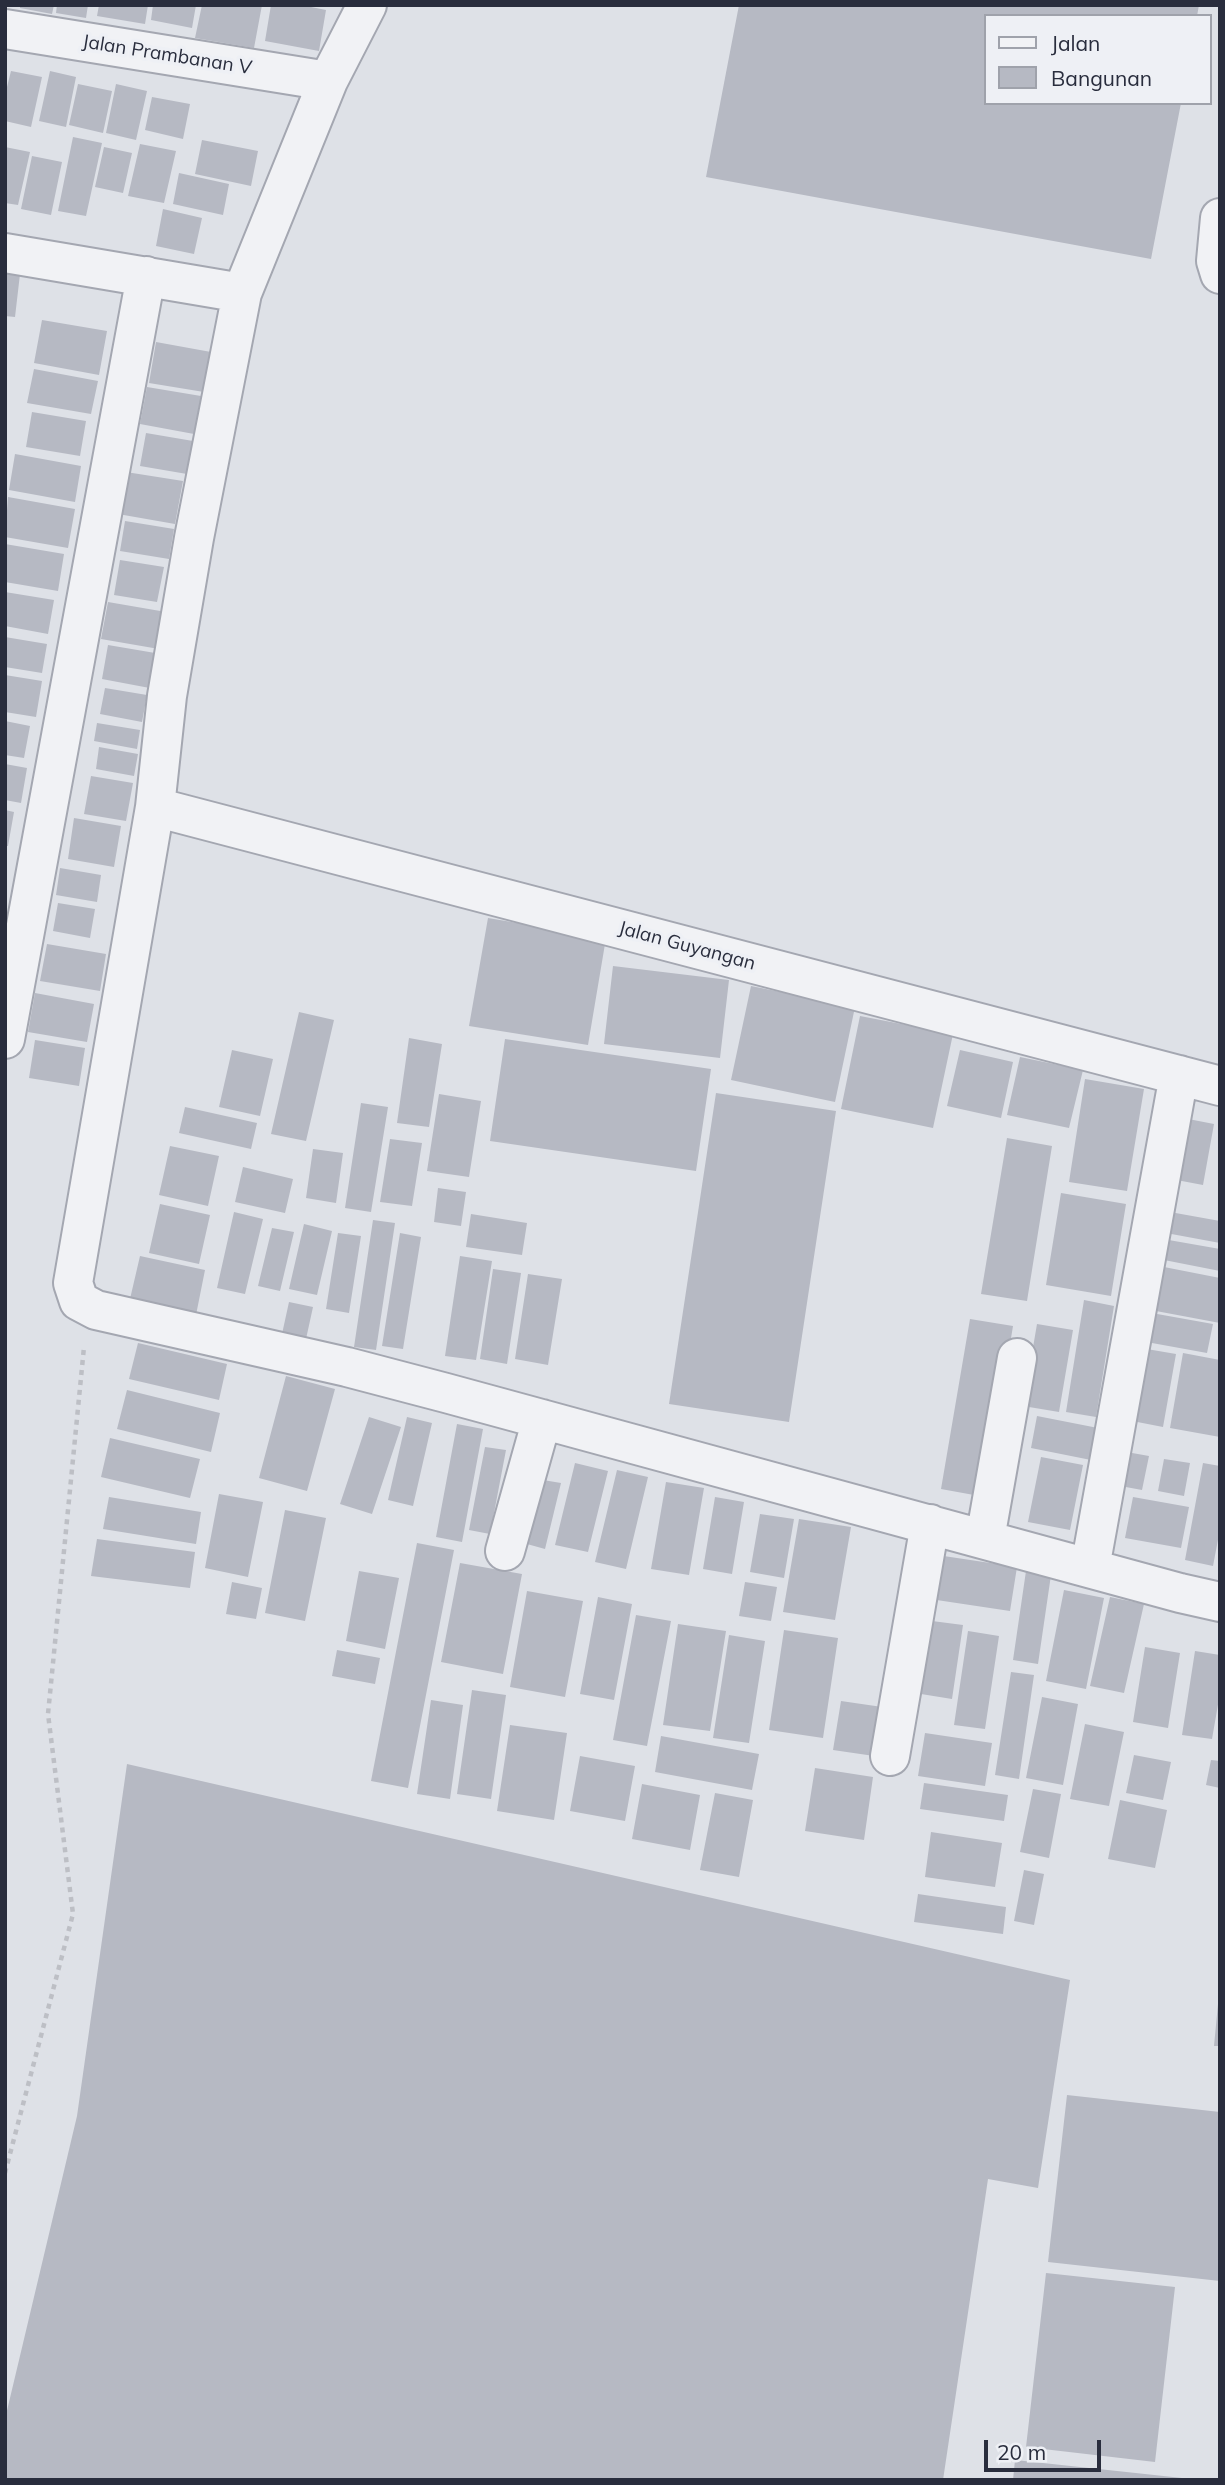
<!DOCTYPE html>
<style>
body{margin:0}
#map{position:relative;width:1225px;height:2485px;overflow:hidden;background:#dee1e7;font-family:Mulish,sans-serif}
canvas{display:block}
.frame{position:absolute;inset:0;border:7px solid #292d3d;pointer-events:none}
.legend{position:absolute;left:984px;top:14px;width:228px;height:91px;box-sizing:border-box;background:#eef0f5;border:2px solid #9fa2ab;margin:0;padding:9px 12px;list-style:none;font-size:21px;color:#292d3d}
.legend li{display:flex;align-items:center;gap:14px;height:35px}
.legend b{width:35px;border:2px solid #9fa2ab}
.scale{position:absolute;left:984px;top:2440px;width:117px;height:32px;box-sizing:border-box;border:4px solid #292d3d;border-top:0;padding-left:9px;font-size:21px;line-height:24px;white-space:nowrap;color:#292d3d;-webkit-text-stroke:5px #eef0f5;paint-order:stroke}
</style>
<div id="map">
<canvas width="1225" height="2485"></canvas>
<div class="frame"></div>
<ul class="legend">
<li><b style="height:9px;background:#f1f2f5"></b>Jalan</li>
<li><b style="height:19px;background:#b6b9c3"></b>Bangunan</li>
</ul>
<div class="scale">20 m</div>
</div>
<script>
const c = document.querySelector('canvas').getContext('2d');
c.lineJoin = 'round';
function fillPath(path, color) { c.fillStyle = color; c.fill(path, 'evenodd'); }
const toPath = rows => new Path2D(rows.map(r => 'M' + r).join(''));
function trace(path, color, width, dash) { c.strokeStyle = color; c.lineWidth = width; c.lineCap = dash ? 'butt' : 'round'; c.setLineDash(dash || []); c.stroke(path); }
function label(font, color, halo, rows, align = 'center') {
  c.font = font + ' Mulish,sans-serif'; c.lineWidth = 7; c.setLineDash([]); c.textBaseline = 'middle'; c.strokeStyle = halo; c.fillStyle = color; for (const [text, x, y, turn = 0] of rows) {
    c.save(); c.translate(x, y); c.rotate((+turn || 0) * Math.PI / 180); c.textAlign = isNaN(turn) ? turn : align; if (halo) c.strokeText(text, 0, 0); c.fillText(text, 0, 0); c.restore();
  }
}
fillPath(toPath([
 [20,5,54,5,52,14,20,8],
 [57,5,88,5,86,18,56,13],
 [99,5,148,5,145,24,97,16],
 [153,5,196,5,192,28,151,20],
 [202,5,262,5,254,48,195,38],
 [271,5,301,5,326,10,319,51,265,41],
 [739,5,1199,5,1197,16,985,16,985,103,1181,103,1151,259,706,177],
 [11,71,42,77,31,127,5,121,5,95],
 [50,71,76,77,66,127,39,121],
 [78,84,112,91,103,133,69,125],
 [116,84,147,91,136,140,106,133],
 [152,97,190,104,183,139,145,130],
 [73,137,102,143,86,216,58,211],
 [202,140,258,151,251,186,195,174],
 [140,144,176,151,164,203,128,196],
 [5,147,30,152,18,205,5,203],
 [104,147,132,153,123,193,95,187],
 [32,156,62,162,51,215,21,209],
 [179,173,229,184,223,215,173,204],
 [163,209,202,218,194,254,156,246],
 [5,272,20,274,15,317,5,316],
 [42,320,107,331,99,375,34,363],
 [156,342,211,352,204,392,149,383],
 [34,369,98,381,91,414,27,403],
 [147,387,201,396,194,434,140,424],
 [32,412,86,421,80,456,26,447],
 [146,433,193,441,187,474,140,466],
 [15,454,81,466,75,502,9,490],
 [126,472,183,481,175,524,118,514],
 [8,497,75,509,68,548,5,537],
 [125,521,174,529,169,559,120,551],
 [5,544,64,554,58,591,5,582],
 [120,560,164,567,157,602,114,595],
 [5,592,54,600,48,634,5,626],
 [108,602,166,612,159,649,101,639],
 [5,637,47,644,42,673,5,667],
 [108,645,161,654,155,689,102,679],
 [5,675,42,681,36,717,5,712],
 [105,688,147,695,142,722,100,714],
 [5,721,30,726,24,758,5,755],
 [97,723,140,730,137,749,94,741],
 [99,747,138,754,134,776,96,769],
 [5,764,27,768,21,803,5,800],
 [91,776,133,783,126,821,84,814],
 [5,810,14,812,8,846,5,846],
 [74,818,121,826,114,867,68,859],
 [60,868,101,875,97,902,56,895],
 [58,903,95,909,90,938,53,931],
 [488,918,606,938,588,1045,469,1026],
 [47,944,106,954,100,991,40,981],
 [613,966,729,980,720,1058,604,1044],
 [751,986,855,1007,835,1102,731,1080],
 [35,993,94,1004,87,1042,28,1032],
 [299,1012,334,1020,306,1141,271,1134],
 [860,1016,953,1034,933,1128,841,1109],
 [409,1038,442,1044,429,1127,397,1123],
 [505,1039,711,1069,696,1171,490,1141],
 [35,1040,85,1048,79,1086,29,1078],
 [232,1050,273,1059,260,1116,219,1107],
 [960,1050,1013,1062,1001,1118,947,1106],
 [1020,1057,1083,1070,1069,1128,1007,1115],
 [1085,1079,1144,1089,1127,1191,1069,1182],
 [716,1093,836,1111,789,1422,669,1404],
 [439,1094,481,1101,469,1177,427,1171],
 [361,1103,388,1107,371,1212,345,1208],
 [185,1107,257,1123,251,1149,179,1133],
 [1178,1117,1214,1124,1203,1185,1166,1178],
 [1007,1138,1052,1146,1027,1301,981,1294],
 [390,1139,422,1143,412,1206,380,1202],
 [170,1146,219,1156,208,1206,159,1195],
 [313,1149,343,1153,336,1203,306,1198],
 [243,1167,293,1179,285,1213,235,1202],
 [438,1188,466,1192,461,1226,434,1222],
 [1061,1193,1126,1204,1111,1296,1046,1285],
 [160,1204,210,1215,199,1264,149,1253],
 [234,1212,263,1219,245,1294,217,1288],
 [1170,1212,1220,1221,1220,1243,1166,1233],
 [471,1214,527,1223,522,1255,466,1247],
 [373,1220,395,1223,376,1350,354,1347],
 [304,1224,332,1231,317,1295,289,1289],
 [272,1228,294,1232,280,1291,258,1286],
 [338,1233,361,1236,349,1313,326,1309],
 [400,1233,421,1237,403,1349,382,1346],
 [1163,1239,1220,1249,1220,1271,1159,1259],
 [140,1256,205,1270,196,1315,130,1299],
 [460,1256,492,1261,476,1360,445,1356],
 [1164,1267,1220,1278,1220,1323,1156,1311],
 [493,1269,521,1273,507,1364,480,1359],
 [528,1274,562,1279,548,1365,515,1359],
 [1084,1300,1114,1306,1096,1417,1066,1412],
 [289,1302,313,1307,306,1339,282,1334],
 [1146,1312,1213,1324,1207,1353,1141,1341],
 [970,1319,1013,1326,985,1497,941,1489],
 [1037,1324,1073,1330,1059,1412,1023,1406],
 [138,1343,227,1364,219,1400,129,1379],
 [1135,1347,1176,1354,1163,1427,1122,1419],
 [1183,1353,1220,1360,1220,1437,1170,1428],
 [286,1376,335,1389,307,1491,259,1478],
 [127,1390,220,1413,211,1452,117,1429],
 [1037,1416,1098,1428,1091,1460,1031,1448],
 [369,1417,401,1427,372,1514,340,1504],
 [407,1417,432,1423,413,1506,388,1500],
 [457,1424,483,1429,462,1542,436,1537],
 [110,1438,200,1459,190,1498,101,1477],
 [485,1447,506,1450,490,1534,469,1530],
 [1121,1451,1149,1456,1142,1490,1115,1485],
 [1041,1457,1083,1465,1070,1530,1028,1522],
 [1164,1459,1190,1463,1184,1496,1158,1491],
 [575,1463,608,1471,588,1552,555,1545],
 [1203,1463,1220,1466,1220,1529,1213,1566,1185,1560],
 [617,1470,648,1477,626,1569,595,1562],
 [543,1480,561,1483,545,1549,527,1544],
 [666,1482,704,1488,689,1575,651,1569],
 [219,1494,263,1502,248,1577,205,1568],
 [109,1497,201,1512,196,1544,103,1529],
 [715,1497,744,1502,732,1574,703,1569],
 [1133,1497,1189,1507,1181,1548,1125,1538],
 [285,1510,326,1518,305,1621,265,1613],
 [760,1514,794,1519,784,1578,750,1572],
 [799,1519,851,1527,835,1620,783,1612],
 [97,1539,195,1552,190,1588,91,1576],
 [417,1543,454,1550,408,1788,371,1781],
 [937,1555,1017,1567,1010,1611,930,1599],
 [460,1563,522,1574,503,1674,441,1662],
 [359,1571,399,1578,385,1649,346,1641],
 [1026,1571,1051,1575,1038,1664,1013,1660],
 [232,1582,262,1588,256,1619,226,1614],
 [745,1582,777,1587,771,1621,739,1616],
 [1064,1590,1104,1598,1086,1689,1046,1681],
 [527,1591,583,1601,565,1697,510,1687],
 [598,1597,632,1604,614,1700,580,1694],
 [1110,1597,1144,1604,1124,1693,1090,1686],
 [636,1615,671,1621,647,1746,613,1740],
 [932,1621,963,1625,952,1699,921,1694],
 [678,1624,726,1631,710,1731,663,1725],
 [784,1630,838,1638,823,1738,769,1730],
 [968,1631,999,1636,985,1729,954,1725],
 [729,1635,765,1641,749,1743,713,1738],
 [1145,1647,1180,1653,1168,1728,1133,1722],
 [337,1650,380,1658,375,1684,332,1676],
 [1195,1651,1220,1655,1220,1693,1212,1739,1182,1735],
 [1011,1672,1034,1675,1019,1779,995,1775],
 [472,1690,506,1695,491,1799,457,1794],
 [1042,1697,1078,1704,1063,1785,1026,1778],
 [431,1700,463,1705,450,1799,417,1794],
 [841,1701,889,1708,881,1757,833,1750],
 [1085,1724,1124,1732,1109,1806,1070,1799],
 [510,1725,567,1733,554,1820,497,1811],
 [925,1733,992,1743,985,1786,918,1776],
 [661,1736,759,1754,752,1790,655,1772],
 [1134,1755,1171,1762,1163,1800,1126,1793],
 [580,1756,635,1766,625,1821,570,1811],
 [1211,1760,1220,1761,1220,1788,1206,1785],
 [127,1764,1070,1980,1038,2188,988,2179,943,2480,5,2480,5,2419,77,2116],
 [815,1768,873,1777,864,1840,805,1831],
 [924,1783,1008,1795,1004,1821,920,1809],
 [642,1784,700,1795,690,1850,632,1839],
 [1033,1789,1061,1794,1049,1858,1020,1852],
 [715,1793,753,1800,739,1877,700,1870],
 [1120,1800,1167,1810,1155,1868,1108,1859],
 [931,1832,1002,1843,995,1887,925,1877],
 [1024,1870,1044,1874,1034,1925,1014,1921],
 [918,1894,1006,1907,1003,1934,914,1922],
 [1218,2004,1220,2004,1220,2046,1214,2046],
 [1067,2095,1220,2112,1220,2281,1048,2262],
 [1046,2273,1175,2287,1155,2462,1026,2447],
 [1015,2460,1182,2478,1182,2480,1013,2480]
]), '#b6b9c3');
const minor = toPath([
 [5,29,328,81],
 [1220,218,1216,261,1220,274],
 [5,253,242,293,328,81,367,5],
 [242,293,194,538,167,696,155,807,73,1283,79,1301,96,1310,347,1367,446,1393,1180,1593,1220,1602],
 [155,807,1220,1086],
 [5,1039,146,276],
 [985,1539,1017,1358],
 [505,1551,542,1419],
 [1090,1568,1179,1075],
 [890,1756,930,1524]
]);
trace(minor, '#a4a7b1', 42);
trace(toPath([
 [5,2173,73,1914,48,1714,84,1347]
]), '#bdbfc5', 4.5, [5, 5]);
trace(minor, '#f1f2f5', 38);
label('19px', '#292d3d', '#eef0f5', [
 ["Jalan Prambanan V",167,55,9],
 ["Jalan Guyangan",687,946,15]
]);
</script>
